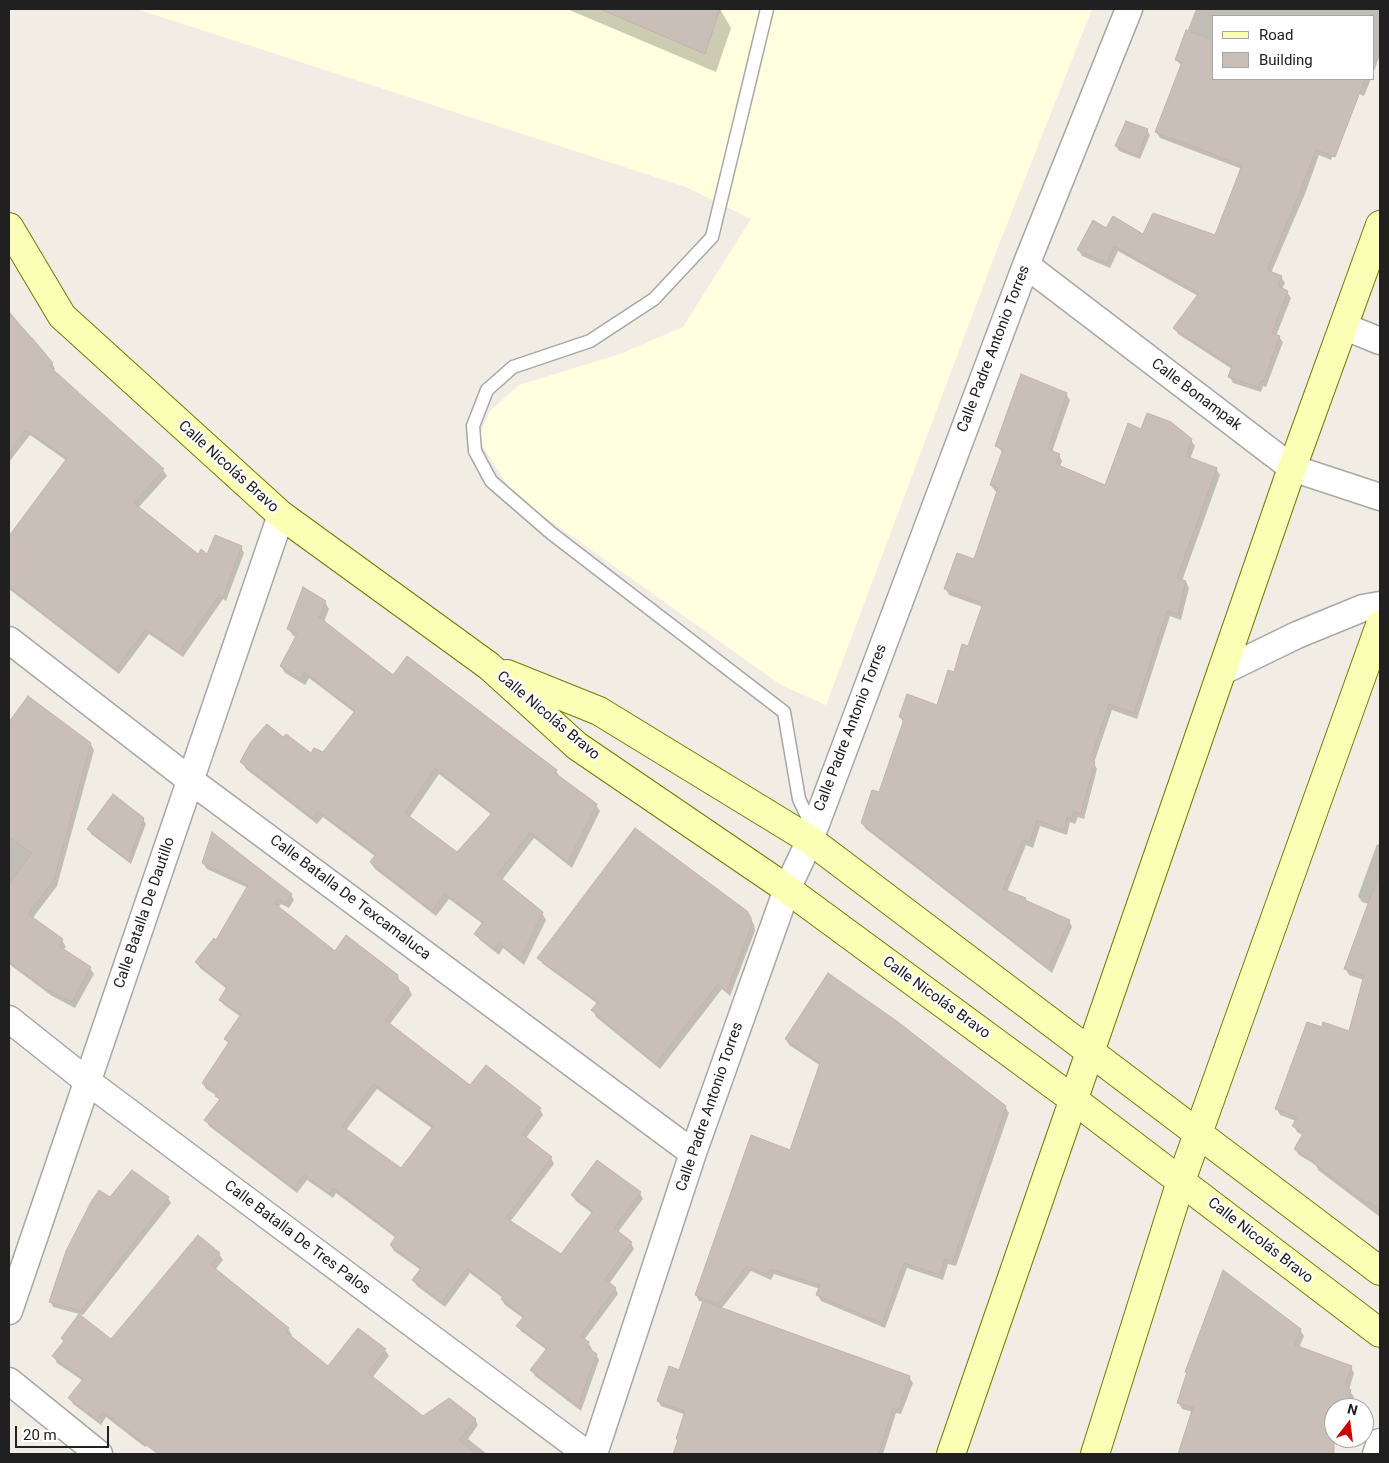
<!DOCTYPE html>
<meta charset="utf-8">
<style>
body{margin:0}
#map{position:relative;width:1389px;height:1463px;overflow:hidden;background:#f1ede5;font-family:Roboto,sans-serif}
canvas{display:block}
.frame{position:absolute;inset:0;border:10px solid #202020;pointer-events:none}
.legend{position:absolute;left:1212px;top:15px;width:162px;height:65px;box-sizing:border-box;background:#fff;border:1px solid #a6a6a6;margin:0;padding:6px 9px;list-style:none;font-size:15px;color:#202020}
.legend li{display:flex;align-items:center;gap:10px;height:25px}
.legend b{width:25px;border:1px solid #a6a6a6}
.north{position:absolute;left:1324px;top:1398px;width:50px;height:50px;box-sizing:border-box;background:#fff;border:1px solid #a6a6a6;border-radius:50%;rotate:15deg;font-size:14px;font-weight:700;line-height:20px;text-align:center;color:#202020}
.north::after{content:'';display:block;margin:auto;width:18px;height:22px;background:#cf0000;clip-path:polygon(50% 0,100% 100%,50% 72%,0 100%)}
.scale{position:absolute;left:15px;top:1426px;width:94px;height:22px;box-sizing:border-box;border:2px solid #202020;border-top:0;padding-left:6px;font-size:15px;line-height:18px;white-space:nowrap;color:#202020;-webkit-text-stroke:4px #fff;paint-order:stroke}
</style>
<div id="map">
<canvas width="1389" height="1463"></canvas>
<div class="frame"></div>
<ul class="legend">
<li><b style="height:6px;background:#fbffb5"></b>Road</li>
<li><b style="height:14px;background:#cabfb8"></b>Building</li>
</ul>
<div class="north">N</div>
<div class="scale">20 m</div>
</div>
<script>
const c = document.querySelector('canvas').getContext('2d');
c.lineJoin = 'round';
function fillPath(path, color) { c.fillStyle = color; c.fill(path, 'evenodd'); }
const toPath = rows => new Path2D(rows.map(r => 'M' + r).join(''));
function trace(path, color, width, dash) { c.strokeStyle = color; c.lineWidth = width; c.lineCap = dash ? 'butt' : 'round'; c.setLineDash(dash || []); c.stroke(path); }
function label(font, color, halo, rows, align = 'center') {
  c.font = font + ' Roboto,sans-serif'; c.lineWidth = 4.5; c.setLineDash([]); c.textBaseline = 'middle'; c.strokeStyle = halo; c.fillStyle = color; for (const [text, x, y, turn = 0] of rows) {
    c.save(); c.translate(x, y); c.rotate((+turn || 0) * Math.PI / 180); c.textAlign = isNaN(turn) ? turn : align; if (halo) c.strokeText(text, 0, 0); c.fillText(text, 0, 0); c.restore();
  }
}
fillPath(toPath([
 [137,9,1092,9,996,252,826,705,781,685,514,495,478,439,490,411,519,385,620,354,683,327,751,219,686,187]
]), '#ffffe0');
fillPath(toPath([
 [567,9,720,9,731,28,716,72],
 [1196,9,1380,9,1380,55,1373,74,1373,16,1213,16,1213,79,1371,79,1364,96,1357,93,1331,160,1319,155,1305,194,1271,273,1281,277,1285,283,1282,289,1287,292,1291,298,1276,336,1279,337,1283,342,1266,387,1263,386,1261,392,1233,383,1230,377,1232,369,1178,334,1175,328,1198,296,1118,251,1110,268,1082,256,1079,250,1107,229,1144,236,1215,237,1242,169,1160,138,1156,132,1182,66,1176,60],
 [1147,130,1150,135,1140,159,1119,151,1116,146],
 [9,311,52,363,55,369,53,371,163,470,167,476,138,508,198,556,208,556,241,547,244,553,226,601,223,599,183,657,149,634,119,674,9,589,9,538,67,461,30,435,9,462],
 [1066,394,1070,400,1052,452,1059,455,1062,461,1060,467,1106,487,1142,431,1191,440,1195,446,1190,459,1216,469,1220,475,1182,581,1186,582,1189,588,1181,620,1170,616,1137,719,1112,710,1094,763,1097,769,1084,819,1078,817,1075,824,1070,822,1067,835,1040,826,1033,848,1026,845,1007,892,1025,899,1027,902,1069,921,1072,927,1052,973,866,829,862,823,880,794,904,723,900,717,938,707,969,647,983,607,949,595,946,589,975,561,998,492,995,491,991,485,1003,453,997,446],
 [325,602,329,609,324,622,393,676,556,771,560,777,596,805,600,811,572,868,534,838,502,880,542,913,546,920,524,965,503,948,499,955,480,940,476,934,483,924,449,899,436,916,375,869,371,863,376,857,323,817,317,824,246,769,242,762,283,739,311,755,323,754,355,713,309,678,305,685,285,673,281,666,297,637,293,636,289,629],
 [439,774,492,815,458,854,409,818],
 [28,698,90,743,94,750,57,886,32,919,62,940,66,947,63,950,90,968,94,974,75,1008,52,996,9,964,9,724],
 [143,819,146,824,131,864,91,834,89,829],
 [1377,844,1380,845,1380,1217,1318,1170,1316,1165,1299,1155,1295,1149,1304,1136,1297,1132,1294,1126,1296,1121,1280,1115,1277,1109,1322,1028,1350,1033,1364,980,1349,975,1346,969,1369,904,1362,902,1358,896],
 [203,863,291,895,294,900,289,908,281,904,278,908,335,953,347,937,398,976,400,982,409,989,412,995,389,1025,470,1087,486,1067,540,1109,543,1115,526,1138,551,1158,554,1164,510,1222,562,1255,593,1214,576,1201,572,1195,640,1193,643,1199,618,1232,631,1243,634,1249,609,1284,615,1288,618,1294,584,1340,589,1344,587,1344,585,1353,589,1344,592,1349,590,1351,596,1355,599,1360,581,1411,535,1376,532,1370,547,1350,521,1331,518,1326,523,1318,505,1305,502,1300,503,1298,470,1273,445,1307,417,1286,413,1280,421,1270,394,1251,391,1245,396,1238,336,1193,333,1198,307,1180,297,1193,209,1126,206,1120,220,1101,216,1095,206,1089,203,1083,229,1044,226,1039,241,1017,224,1005,220,1000,227,989,200,968,196,962,216,942,248,888,207,869],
 [377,1089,433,1129,401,1170,346,1130],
 [746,911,754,925,755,931,730,996,722,989,660,1069,596,1017,593,1010,598,1004,543,964,539,958],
 [786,1039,1005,1107,1009,1113,956,1266,948,1264,943,1280,907,1268,885,1328,821,1301,818,1295,820,1289,774,1274,771,1280,751,1271,721,1309,909,1377,913,1383,901,1414,896,1413,883,1454,674,1454,678,1442,677,1439,686,1415,661,1406,658,1401,679,1371,704,1302,699,1301,696,1295,791,1151,821,1066,789,1045],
 [132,1172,168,1198,171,1203,83,1315,53,1307,51,1302,110,1199],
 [219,1254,223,1260,215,1270,288,1329,292,1335,290,1337,328,1367,358,1329,385,1350,389,1356,372,1378,423,1417,475,1419,478,1425,468,1439,487,1454,428,1454,416,1448,412,1454,166,1454,150,1442,145,1447,106,1417,101,1425,73,1404,70,1398,83,1381,57,1363,54,1357,64,1342,62,1338,111,1341],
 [1300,1330,1304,1336,1299,1348,1351,1367,1354,1373,1349,1390,1354,1397,1350,1408,1334,1408,1334,1438,1328,1454,1179,1454,1193,1412,1182,1409,1178,1402,1188,1373,1187,1371]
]), '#0003');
const building = toPath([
 [600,9,720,9,705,54,600,9],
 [1186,30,1213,40,1213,79,1365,79,1335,157,1316,150,1302,187,1267,270,1282,276,1278,286,1288,291,1272,333,1280,336,1263,382,1260,381,1258,387,1228,377,1232,366,1174,329,1173,328,1199,293,1114,246,1107,263,1077,250,1093,220,1106,228,1113,216,1143,234,1153,213,1215,235,1242,165,1155,132,1182,62,1175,60,1186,30],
 [1126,121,1148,129,1138,156,1115,146,1126,121],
 [9,314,32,338,53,363,49,366,164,469,134,503,198,554,201,549,207,554,215,535,242,546,223,597,220,594,179,652,146,629,116,669,9,587,9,536,67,458,26,430,9,453,9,314],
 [1021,374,1067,393,1048,449,1060,454,1056,464,1105,485,1128,423,1141,429,1147,413,1171,422,1192,439,1186,456,1217,468,1177,578,1186,581,1178,614,1167,611,1134,713,1109,704,1090,760,1095,762,1081,814,1074,811,1072,818,1067,817,1064,830,1037,820,1030,842,1023,840,1003,889,1026,898,1025,900,1070,920,1048,968,861,823,872,790,879,792,904,719,899,717,907,694,937,705,948,670,954,672,962,644,968,646,983,603,944,589,957,553,974,559,998,488,990,485,1003,449,995,446,1021,374],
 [303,587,326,601,319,617,393,675,407,656,557,770,555,773,597,804,568,862,530,832,497,875,543,912,520,959,499,943,494,949,474,934,483,922,445,893,432,911,370,862,376,854,318,811,313,818,240,762,251,742,267,724,283,737,286,734,311,753,314,748,323,752,355,711,305,672,301,679,280,666,297,634,287,629,303,587],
 [435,768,492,813,457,852,405,813,435,768],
 [28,696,91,743,54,880,28,914,63,939,59,946,91,967,72,1002,47,990,9,962,9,884,32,853,9,837,9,722,28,696],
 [113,794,144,818,129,861,87,829,113,794],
 [635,828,747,911,751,918,752,924,727,991,718,984,656,1064,591,1010,598,1002,537,958,635,828],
 [212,832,292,894,286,903,278,899,274,903,335,951,346,935,398,975,396,978,409,988,385,1020,470,1085,486,1065,541,1108,522,1134,552,1157,506,1218,561,1254,593,1211,571,1195,597,1160,641,1192,614,1228,632,1242,605,1279,616,1288,580,1336,589,1342,587,1347,597,1354,578,1406,530,1370,547,1348,516,1326,524,1316,501,1299,503,1296,467,1268,442,1302,412,1280,421,1268,390,1245,396,1236,333,1188,329,1193,304,1175,294,1188,204,1120,220,1099,215,1096,217,1093,202,1083,229,1042,224,1039,241,1014,219,1000,227,987,195,962,214,938,216,940,248,885,202,863,212,832],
 [374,1084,433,1126,401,1168,342,1126,374,1084],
 [1377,879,1380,879,1380,1210,1368,1201,1367,1204,1313,1163,1314,1162,1294,1149,1304,1132,1292,1126,1297,1117,1275,1109,1307,1022,1322,1027,1323,1022,1349,1031,1364,975,1344,969,1377,879],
 [828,973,898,1022,1006,1106,953,1261,945,1259,940,1275,904,1263,882,1323,816,1295,820,1285,770,1269,768,1275,747,1266,718,1304,695,1295,751,1135,790,1150,820,1063,785,1039,828,973],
 [132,1170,169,1197,81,1311,49,1302,66,1251,91,1202,99,1190,110,1197,132,1170],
 [198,1235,220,1253,211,1265,289,1328,286,1332,328,1366,358,1328,386,1349,368,1373,423,1416,449,1398,476,1419,459,1440,476,1454,158,1454,103,1412,97,1420,68,1398,83,1379,52,1356,64,1341,61,1338,79,1314,111,1339,198,1235],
 [1223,1270,1301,1329,1295,1345,1352,1366,1345,1385,1351,1390,1345,1408,1334,1408,1334,1454,1178,1454,1193,1407,1177,1403,1187,1372,1185,1372,1223,1270],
 [703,1301,910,1376,898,1410,893,1408,879,1454,673,1454,678,1440,676,1439,685,1411,657,1401,669,1366,679,1370,703,1301]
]);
fillPath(building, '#cabfb8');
trace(building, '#c4b3a6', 1);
const service = toPath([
 [767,9,712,237,654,299,590,341,513,367,487,390,473,426,475,451,491,481,551,533,784,712,799,799,813,829]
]);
const minor = toPath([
 [1026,265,1292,468,1380,497],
 [1343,326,1380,341],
 [9,640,190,780,693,1153],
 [1221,672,1297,635,1363,608,1380,605],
 [9,1019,87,1081,587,1454],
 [9,1311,281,515],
 [9,1381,99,1454],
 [594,1454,693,1153,787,889,810,840,1026,265,1129,9],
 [1376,1454,1380,1442]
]);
const secondary = toPath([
 [9,227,62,316,281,515,489,666,577,746,787,889,1074,1100,1380,1333],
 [507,674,599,711,810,840,1380,1271],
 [951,1454,1292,468,1380,225],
 [1095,1454,1181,1181,1380,625]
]);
trace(service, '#a7a7a7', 15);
trace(minor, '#a7a7a7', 29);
trace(secondary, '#707d00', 30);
trace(service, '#fff', 12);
trace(minor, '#fff', 26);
trace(secondary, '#fbffb5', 28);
label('15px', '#202020', '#fff', [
 ["Calle Padre Antonio Torres",994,349,-69],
 ["Calle Bonampak",1196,395,37],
 ["Calle Nicolás Bravo",228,467,42],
 ["Calle Nicolás Bravo",548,716,40],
 ["Calle Padre Antonio Torres",851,728,-69],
 ["Calle Batalla De Texcamaluca",350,898,37],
 ["Calle Batalla De Dautillo",145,913,-71],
 ["Calle Nicolás Bravo",936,998,36],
 ["Calle Padre Antonio Torres",710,1107,-71],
 ["Calle Batalla De Tres Palos",297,1238,37],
 ["Calle Nicolás Bravo",1260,1241,38]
]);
</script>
